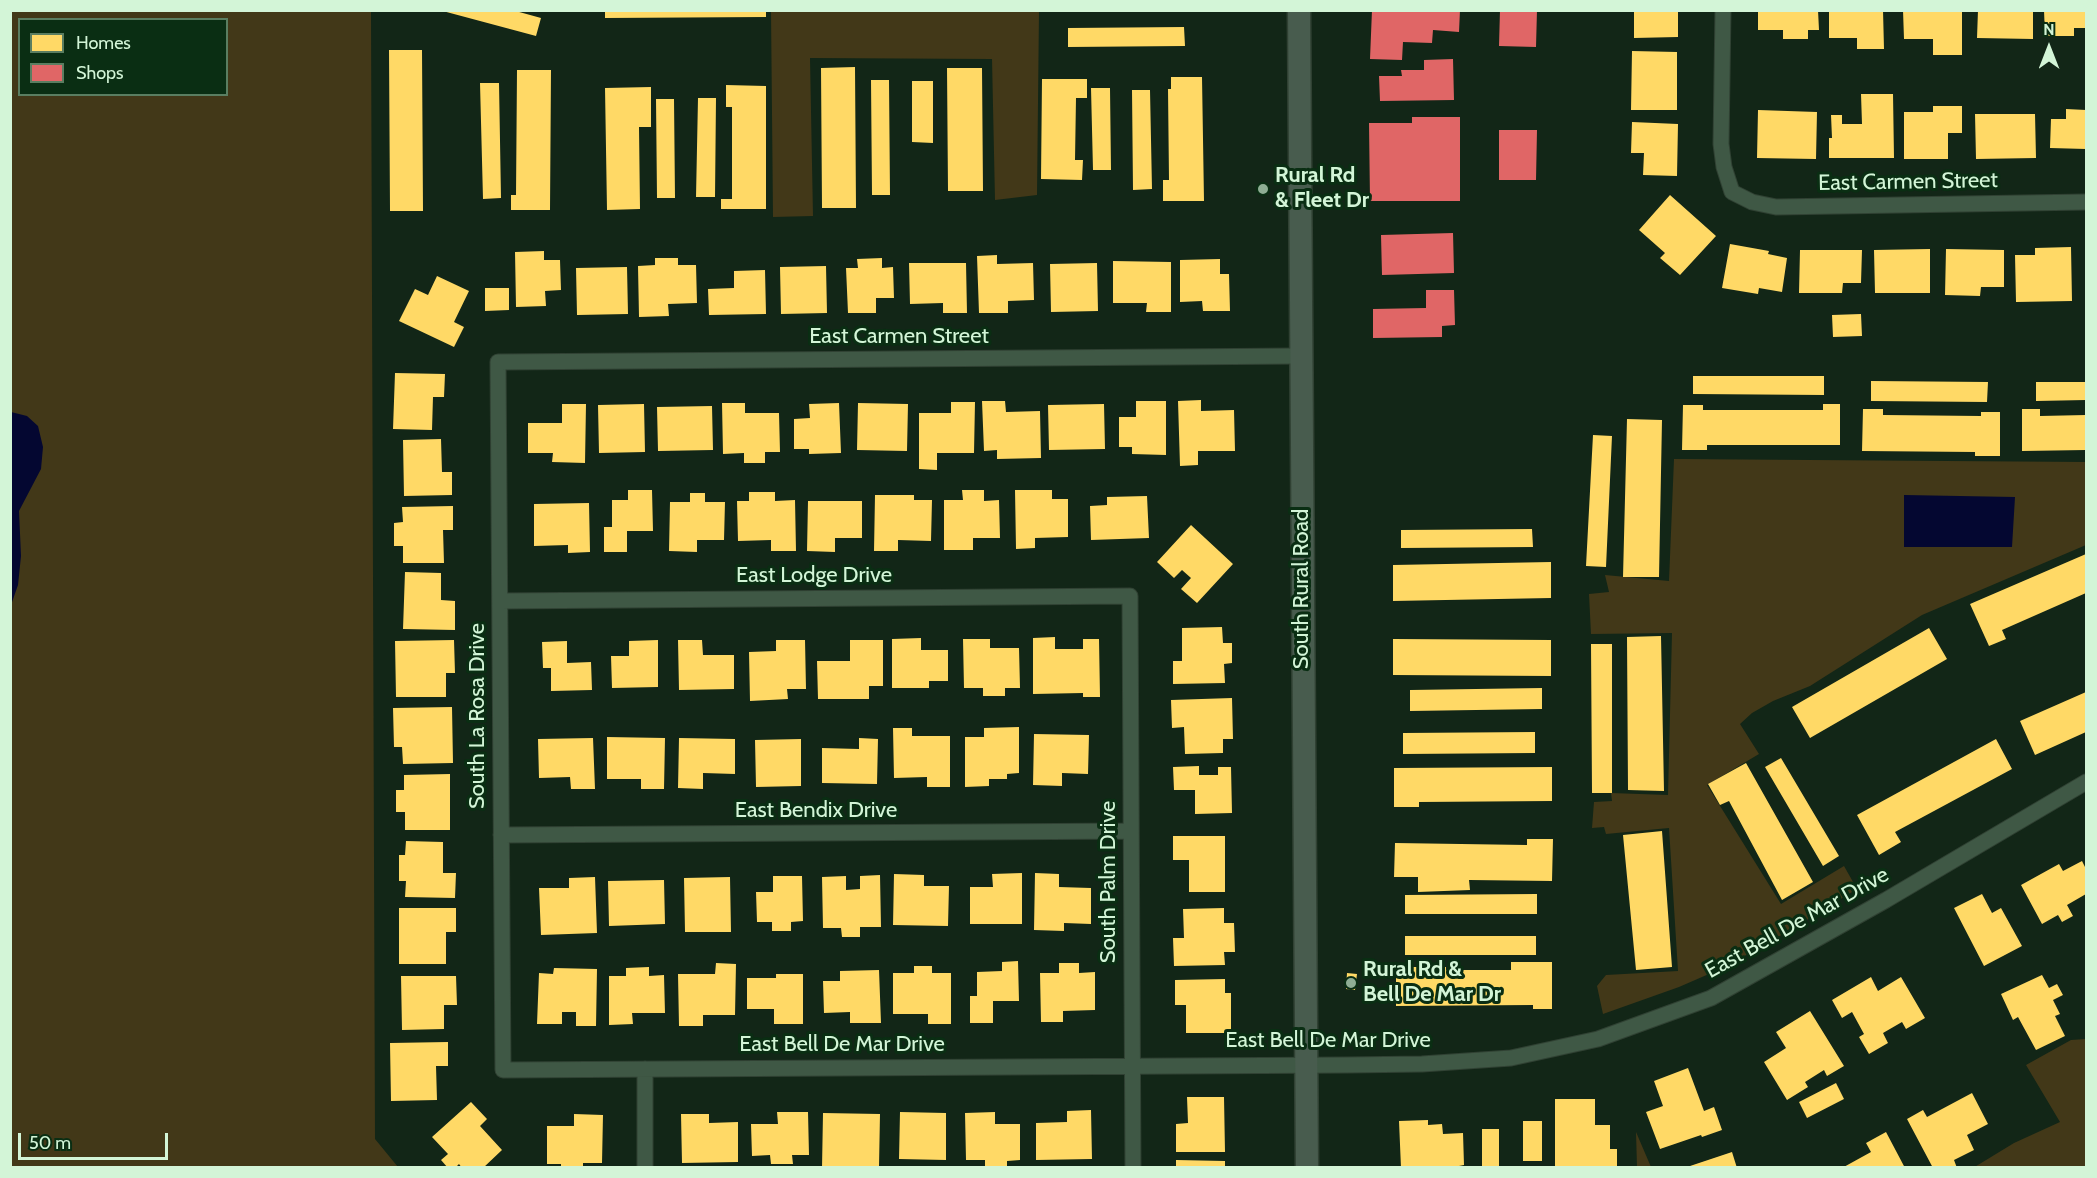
<!DOCTYPE html>
<style>
body{margin:0}
#map{position:relative;width:2097px;height:1178px;overflow:hidden;background:#122617;font-family:Cabin,sans-serif}
canvas{display:block}
.frame{position:absolute;inset:0;border:12px solid #d3f5d7;pointer-events:none}
.legend{position:absolute;left:18px;top:18px;width:210px;height:78px;box-sizing:border-box;background:#0a2e13;border:2px solid #5a7e61;margin:0;padding:8px 10px;list-style:none;font-size:18px;color:#d3f5d7}
.legend li{display:flex;align-items:center;gap:12px;height:30px}
.legend b{width:30px;border:2px solid #5a7e61}
.north{position:absolute;left:2019px;top:18px;width:60px;height:60px;-webkit-text-stroke:4px #0a2e13;paint-order:stroke;rotate:0deg;font-size:16px;font-weight:700;line-height:24px;text-align:center;color:#d3f5d7}
.north::after{content:'';display:block;margin:auto;width:21px;height:27px;background:#d3f5d7;clip-path:polygon(50% 0,100% 100%,50% 72%,0 100%)}
.scale{position:absolute;left:18px;top:1133px;width:150px;height:27px;box-sizing:border-box;border:3px solid #d3f5d7;border-top:0;padding-left:8px;font-size:18px;line-height:21px;white-space:nowrap;color:#d3f5d7;-webkit-text-stroke:4px #0a2e13;paint-order:stroke}
</style>
<div id="map">
<canvas width="2097" height="1178"></canvas>
<div class="frame"></div>
<ul class="legend">
<li><b style="height:16px;background:#ffd966"></b>Homes</li>
<li><b style="height:16px;background:#e06666"></b>Shops</li>
</ul>
<div class="north">N</div>
<div class="scale">50 m</div>
</div>
<script>
const c = document.querySelector('canvas').getContext('2d');
c.lineJoin = 'round';
function fillPath(path, color) { c.fillStyle = color; c.fill(path, 'evenodd'); }
const toPath = rows => new Path2D(rows.map(r => 'M' + r).join(''));
function trace(path, color, width, dash) { c.strokeStyle = color; c.lineWidth = width; c.lineCap = dash ? 'butt' : 'round'; c.setLineDash(dash || []); c.stroke(path); }
function label(font, color, halo, rows, align = 'center') {
  c.font = font + ' Cabin,sans-serif'; c.lineWidth = 6; c.setLineDash([]); c.textBaseline = 'middle'; c.strokeStyle = halo; c.fillStyle = color; for (const [text, x, y, turn = 0] of rows) {
    c.save(); c.translate(x, y); c.rotate((+turn || 0) * Math.PI / 180); c.textAlign = isNaN(turn) ? turn : align; if (halo) c.strokeText(text, 0, 0); c.fillText(text, 0, 0); c.restore();
  }
}
fillPath(toPath([
 [10,11,371,11,375,1139,398,1167,11,1167],
 [20,20,226,20,226,94,20,94],
 [771,11,1039,11,1037,195,995,200,992,59,810,58,813,216,773,217],
 [1674,459,2086,462,2086,545,1922,615,1810,686,1773,701,1752,713,1740,724,1759,754,1707,785,1781,904,1844,866,1857,889,1792,929,1725,967,1679,987,1603,1014,1597,986,1606,975,1678,971,1669,828,1606,834,1604,827,1592,828,1594,802,1612,801,1611,793,1668,795,1672,633,1591,634,1589,594,1609,592,1605,575,1669,581],
 [2086,1039,2086,1167,1973,1168,2014,1143,2060,1122,2026,1065,2071,1040],
 [1636,1132,1651,1167,1637,1167]
]), '#423818');
fillPath(toPath([
 [11,412,27,416,38,426,43,447,41,469,19,511,21,556,18,585,11,605],
 [1904,495,2015,497,2012,547,1904,547]
]), '#040731');
fillPath(toPath([
 [439,10,512,10,541,18,536,36],
 [605,10,766,10,766,17,605,18],
 [1634,10,1678,10,1678,37,1634,38],
 [1758,10,1818,10,1819,30,1808,30,1808,39,1783,39,1783,30,1758,30],
 [1829,10,1883,10,1884,49,1857,49,1857,38,1829,38],
 [1903,10,1962,10,1962,55,1933,55,1933,39,1904,39],
 [1978,10,2033,10,2033,39,1977,38],
 [2044,10,2086,10,2086,28,2074,28,2074,36,2045,36],
 [1184,27,1185,46,1068,47,1068,28],
 [389,50,422,50,423,211,390,211],
 [1632,51,1677,52,1677,110,1631,110],
 [855,67,856,208,822,208,821,68],
 [947,68,982,68,983,191,948,191],
 [517,70,551,70,550,210,511,210,511,195,516,195],
 [1171,77,1202,77,1204,201,1163,201,1163,180,1169,180,1168,89,1171,89],
 [1042,79,1087,79,1087,98,1076,98,1075,160,1083,160,1082,180,1041,179],
 [871,80,889,80,890,195,872,195],
 [912,81,933,81,933,143,912,142],
 [480,83,499,83,501,198,483,199],
 [726,85,766,86,766,209,721,209,721,199,732,199,732,107,726,107],
 [651,87,651,127,639,127,640,209,607,210,605,88],
 [1091,88,1110,88,1111,170,1093,170],
 [1132,90,1150,90,1152,189,1133,190],
 [1861,94,1893,94,1894,158,1829,158,1829,138,1832,138,1831,115,1842,115,1842,124,1862,124],
 [698,98,716,98,715,197,696,197],
 [656,99,674,99,675,198,657,198],
 [1933,106,1962,106,1962,133,1948,133,1948,159,1904,159,1904,112,1933,112],
 [2066,109,2086,110,2086,149,2050,148,2051,119,2066,119],
 [1758,110,1817,112,1816,159,1757,158],
 [1975,114,2035,114,2036,158,1976,159],
 [1632,122,1678,124,1677,176,1643,175,1644,153,1631,153],
 [1670,195,1716,236,1680,275,1660,258,1665,253,1639,230],
 [1730,244,1769,251,1768,254,1787,258,1782,292,1759,288,1758,294,1722,288],
 [2071,247,2072,301,2016,302,2015,255,2035,255,2035,248],
 [1930,249,1930,293,1875,293,1874,250],
 [1946,249,2004,250,2004,287,1981,287,1980,296,1945,295],
 [1800,250,1862,250,1861,283,1843,283,1842,293,1799,293],
 [544,251,544,260,560,260,561,290,545,291,546,306,516,307,515,252],
 [997,255,997,264,1033,263,1034,300,1008,301,1008,313,979,313,977,256],
 [655,258,678,258,678,265,696,265,697,303,668,304,669,316,639,317,638,266,655,265],
 [882,258,882,268,893,267,894,298,876,298,876,313,848,313,846,268,858,268,857,259],
 [1220,259,1220,274,1229,274,1230,311,1203,311,1202,301,1180,302,1180,260],
 [1113,261,1171,262,1171,312,1146,312,1147,303,1113,303],
 [909,263,966,263,967,313,943,313,943,303,910,304],
 [1097,263,1098,311,1051,312,1050,264],
 [826,266,827,313,781,314,780,267],
 [627,267,628,314,577,315,576,268],
 [765,270,766,314,709,315,708,289,734,288,734,271],
 [437,276,469,291,454,322,464,327,454,347,399,321,415,289,428,295],
 [485,288,509,288,509,310,485,311],
 [1861,314,1862,336,1833,337,1832,315],
 [395,373,445,374,444,397,433,397,432,430,393,429],
 [1693,376,1824,376,1824,395,1693,394],
 [1871,381,1988,382,1987,402,1871,401],
 [2036,382,2086,382,2086,400,2036,401],
 [1201,400,1201,411,1234,410,1235,451,1198,451,1198,465,1180,466,1178,401],
 [982,401,1005,401,1006,412,1040,411,1041,458,997,459,997,450,984,451],
 [1136,401,1166,401,1166,455,1132,454,1132,447,1119,447,1119,417,1136,417],
 [951,402,975,402,974,453,937,453,937,470,919,469,919,413,951,413],
 [722,403,745,403,745,413,779,413,780,452,765,452,765,463,744,463,744,453,723,454],
 [839,403,841,453,809,454,809,449,794,449,794,419,810,418,809,404],
 [858,403,908,404,907,451,857,450],
 [562,404,586,404,585,463,552,462,553,453,528,453,528,423,562,423],
 [644,404,645,452,599,453,598,405],
 [1104,404,1105,449,1049,450,1048,405],
 [1823,404,1840,404,1840,445,1707,445,1707,450,1682,450,1683,405,1703,405,1703,410,1823,410],
 [712,406,713,450,658,451,657,407],
 [1863,409,1883,409,1883,415,1981,416,1981,412,2000,412,2000,456,1975,456,1975,452,1862,451],
 [2022,409,2040,409,2040,416,2086,415,2086,450,2022,451],
 [1627,419,1662,420,1659,577,1623,577],
 [1593,435,1612,436,1606,567,1586,566],
 [441,439,442,472,452,472,452,495,404,496,403,440],
 [628,490,652,490,653,531,627,531,627,552,604,552,604,527,612,527,612,500,628,500],
 [962,490,984,490,984,501,999,500,1000,538,973,538,973,550,944,550,944,500,963,500],
 [1015,490,1052,490,1052,499,1068,499,1068,537,1035,538,1035,548,1016,549],
 [749,492,775,492,775,501,795,500,796,551,771,551,771,540,738,541,737,501,749,501],
 [690,493,705,493,705,502,725,502,724,540,697,540,697,552,669,551,670,502,690,502],
 [875,495,914,495,914,500,932,500,931,541,898,540,898,551,874,551],
 [1147,496,1149,538,1091,540,1090,506,1107,505,1107,497],
 [808,501,862,501,862,538,835,538,835,552,807,551],
 [589,503,590,552,568,553,568,545,534,546,534,504],
 [453,506,453,530,443,530,444,563,403,563,403,546,394,546,394,523,403,522,402,507],
 [1191,525,1233,564,1197,603,1181,589,1191,578,1182,570,1174,578,1157,562],
 [1532,529,1533,547,1401,548,1401,530],
 [2086,554,2086,593,2002,630,2006,639,1989,646,1970,604],
 [1551,562,1551,598,1393,601,1393,565],
 [405,572,441,573,441,600,455,601,455,630,403,629],
 [1222,627,1223,643,1232,643,1232,663,1224,664,1225,683,1173,684,1173,661,1182,661,1182,628],
 [1929,628,1947,659,1810,738,1792,707],
 [1661,636,1664,791,1628,790,1627,637],
 [1055,637,1055,649,1083,649,1083,639,1099,639,1100,697,1083,697,1083,693,1033,694,1033,638],
 [921,638,921,650,948,650,948,681,929,681,929,688,892,688,892,639],
 [963,639,990,639,990,648,1019,648,1020,688,1005,688,1005,696,983,696,983,688,964,688],
 [1393,639,1551,640,1551,676,1393,675],
 [454,640,455,673,446,673,446,697,396,697,395,641],
 [658,640,658,687,612,688,611,656,629,656,629,641],
 [678,640,702,640,703,655,734,655,734,689,679,690],
 [776,640,805,640,806,689,787,689,788,699,750,701,749,652,776,651],
 [850,640,883,640,883,686,869,686,869,699,818,699,817,661,850,661],
 [567,641,567,663,591,662,592,690,551,691,551,668,543,668,542,642],
 [1591,644,1612,644,1612,793,1592,793],
 [1542,688,1542,709,1410,711,1410,690],
 [2086,692,2086,732,2035,755,2020,721],
 [1232,698,1233,739,1223,739,1223,753,1185,754,1184,727,1172,728,1171,700],
 [452,707,453,763,403,764,402,747,394,747,393,708],
 [1019,727,1019,773,1007,774,1007,779,989,779,989,786,965,787,965,737,984,737,984,728],
 [893,728,912,728,912,736,950,736,950,787,927,787,927,777,894,778],
 [1535,732,1535,753,1403,754,1403,733],
 [1034,734,1089,735,1088,774,1062,773,1062,786,1033,785],
 [607,737,665,738,664,789,641,789,641,779,607,779],
 [593,738,595,789,571,789,570,777,539,778,538,739],
 [679,738,735,739,735,774,703,773,703,789,678,788],
 [859,738,878,739,877,784,822,783,822,748,859,749],
 [801,739,801,786,756,787,755,740],
 [1996,739,2012,769,1895,832,1901,842,1879,855,1857,815],
 [1781,758,1839,856,1823,866,1765,767],
 [1746,763,1813,882,1782,900,1729,801,1720,805,1708,784],
 [1199,766,1199,775,1218,775,1218,767,1231,767,1232,813,1195,814,1195,790,1174,790,1173,767],
 [1552,767,1552,801,1419,802,1419,807,1394,807,1394,768],
 [450,774,450,830,405,830,405,812,396,812,396,790,404,790,404,775],
 [1662,831,1672,967,1636,970,1623,835],
 [1173,836,1225,836,1225,892,1189,892,1189,860,1173,860],
 [1527,839,1553,839,1552,881,1469,880,1470,890,1418,892,1418,877,1394,877,1395,843,1527,845],
 [406,841,443,842,443,873,456,873,455,898,405,897,406,881,399,881,399,855,405,855],
 [2082,861,2086,869,2086,894,2067,905,2073,916,2062,922,2058,915,2042,924,2021,885,2059,864,2063,871],
 [1022,873,1022,924,970,924,970,887,993,887,992,874],
 [1035,873,1059,874,1059,887,1091,888,1091,924,1064,923,1064,931,1034,930],
 [894,874,924,875,924,886,949,886,948,926,893,925],
 [880,875,881,927,860,927,860,937,842,937,841,928,823,928,822,877,846,876,846,890,860,889,860,876],
 [773,876,802,876,803,921,791,922,791,931,772,931,772,922,757,922,756,892,773,892],
 [595,877,597,933,541,935,539,888,569,888,569,878],
 [730,877,731,932,685,932,684,878],
 [664,880,665,924,609,926,608,881],
 [1537,894,1537,914,1405,914,1405,895],
 [1982,894,1992,913,2001,908,2022,946,1984,966,1954,908],
 [399,908,456,908,456,932,446,932,446,964,399,964],
 [1224,908,1224,923,1234,923,1235,952,1224,952,1225,965,1174,966,1173,938,1184,938,1183,909],
 [1405,936,1536,936,1536,955,1405,955],
 [1018,961,1019,1001,993,1001,993,1023,970,1023,970,996,977,996,977,972,1002,971,1002,962],
 [1511,962,1552,962,1552,1009,1533,1009,1533,1005,1396,1006,1396,967,1446,967,1446,970,1511,970],
 [716,963,736,964,735,1015,703,1015,703,1026,679,1026,678,974,715,974],
 [1059,963,1079,963,1079,973,1095,972,1095,1010,1063,1011,1063,1022,1041,1022,1040,973,1059,973],
 [914,966,932,966,932,973,951,973,951,1024,928,1024,928,1014,893,1014,893,973,914,973],
 [649,967,649,976,664,975,665,1013,632,1013,633,1024,609,1025,609,976,626,976,626,968],
 [554,968,597,969,596,1026,576,1026,576,1012,562,1012,562,1024,537,1024,539,973,553,974],
 [879,970,881,1023,850,1023,850,1012,824,1013,823,981,840,981,840,971],
 [1347,973,1357,974,1355,990,1346,989],
 [776,974,803,974,803,1024,774,1024,774,1009,747,1009,747,978,776,978],
 [2042,975,2049,988,2057,984,2063,995,2053,1000,2060,1014,2055,1016,2065,1036,2036,1050,2018,1017,2013,1020,2001,994],
 [401,976,456,976,457,1005,444,1005,444,1029,402,1030],
 [1871,977,1878,991,1901,977,1925,1018,1906,1029,1902,1022,1883,1033,1888,1043,1869,1054,1859,1037,1864,1034,1852,1012,1842,1018,1832,1000],
 [1225,979,1225,993,1231,993,1231,1033,1186,1033,1186,1005,1175,1005,1175,980],
 [1810,1011,1844,1066,1827,1076,1824,1070,1805,1082,1808,1087,1787,1100,1764,1062,1786,1048,1776,1032],
 [448,1042,448,1066,436,1066,437,1100,391,1101,390,1043],
 [1688,1068,1704,1111,1714,1107,1722,1130,1702,1137,1701,1135,1660,1149,1646,1112,1663,1106,1654,1081],
 [1836,1083,1844,1099,1807,1118,1799,1102],
 [1972,1093,1988,1124,1967,1135,1974,1150,1954,1160,1957,1168,1933,1168,1907,1119,1923,1110,1927,1117],
 [1187,1097,1224,1097,1225,1152,1176,1152,1176,1124,1188,1123],
 [1555,1099,1595,1099,1595,1125,1610,1125,1610,1149,1617,1149,1617,1168,1555,1168],
 [471,1102,487,1119,480,1126,502,1150,483,1168,462,1168,459,1164,455,1168,448,1168,441,1160,448,1154,432,1137],
 [1091,1110,1092,1159,1036,1160,1036,1123,1067,1122,1067,1111],
 [777,1112,808,1112,809,1155,792,1155,793,1164,771,1164,770,1155,752,1156,751,1124,778,1124],
 [900,1112,946,1113,946,1160,899,1159],
 [995,1112,995,1124,1020,1124,1020,1160,1007,1161,1007,1168,985,1168,985,1160,966,1160,965,1113],
 [823,1113,880,1114,879,1167,822,1168],
 [574,1114,603,1115,602,1163,583,1163,583,1168,561,1168,561,1164,547,1164,547,1126,574,1126],
 [681,1114,709,1114,709,1123,738,1122,738,1162,682,1163],
 [1428,1120,1428,1125,1442,1124,1443,1134,1463,1133,1464,1165,1459,1166,1459,1168,1401,1168,1399,1121],
 [1523,1121,1542,1121,1542,1161,1523,1161],
 [1482,1129,1499,1129,1499,1168,1482,1168],
 [1886,1132,1905,1168,1842,1168,1871,1152,1866,1143],
 [1732,1152,1737,1168,1687,1168,1687,1167],
 [1176,1160,1225,1161,1225,1168,1176,1168]
]), '#ffd966');
fillPath(toPath([
 [1372,10,1460,10,1459,32,1433,30,1432,43,1403,42,1402,60,1370,59],
 [1500,10,1537,10,1536,47,1499,46],
 [1453,59,1454,100,1380,101,1379,76,1402,76,1401,70,1424,70,1424,60],
 [1412,117,1460,117,1460,201,1370,201,1369,123,1412,123],
 [1499,130,1537,130,1536,180,1499,180],
 [1453,233,1454,273,1382,275,1381,235],
 [1426,290,1454,290,1455,325,1442,326,1442,337,1373,338,1373,309,1426,308]
]), '#e06666');
const street = toPath([
 [1723,10,1721,144,1724,167,1732,192,1752,202,1776,207,2086,202],
 [1300,356,498,362,503,1070,1347,1065,1422,1064,1511,1058,1598,1039,1711,998,1886,900,2086,782],
 [500,601,1130,596,1133,1168],
 [501,835,1131,831],
 [645,1069,645,1168]
]);
const secondary = toPath([
 [1299,10,1307,1168]
]);
trace(street, '#304133', 17);
trace(secondary, '#304133', 25);
trace(street, '#3f5845', 15);
trace(secondary, '#485c4e', 22);
for (const [x, y, r, color] of [
 [1263,189,6,"#8fad94"],
 [1351,983,6,"#8fad94"]
]) { const dot = new Path2D(); dot.arc(x, y, r, 0, 2 * Math.PI); c.fillStyle = color; c.fill(dot); trace(dot, '#0a2e13', 2); }
label('bold 22px', '#d3f5d7', '#0a2e13', [
 ["Rural Rd",1275,176],
 ["& Fleet Dr",1275,201],
 ["Rural Rd &",1363,970],
 ["Bell De Mar Dr",1363,995]
], 'left');
label('22px', '#d3f5d7', '#0a2e13', [
 ["East Carmen Street",1908,182,-1],
 ["East Carmen Street",899,337],
 ["East Lodge Drive",814,576],
 ["South Rural Road",1302,589,-90],
 ["South La Rosa Drive",478,716,-90],
 ["East Bendix Drive",816,811],
 ["South Palm Drive",1109,882,-90],
 ["East Bell De Mar Drive",1797,923,-29],
 ["East Bell De Mar Drive",1328,1041],
 ["East Bell De Mar Drive",842,1045]
]);
</script>
